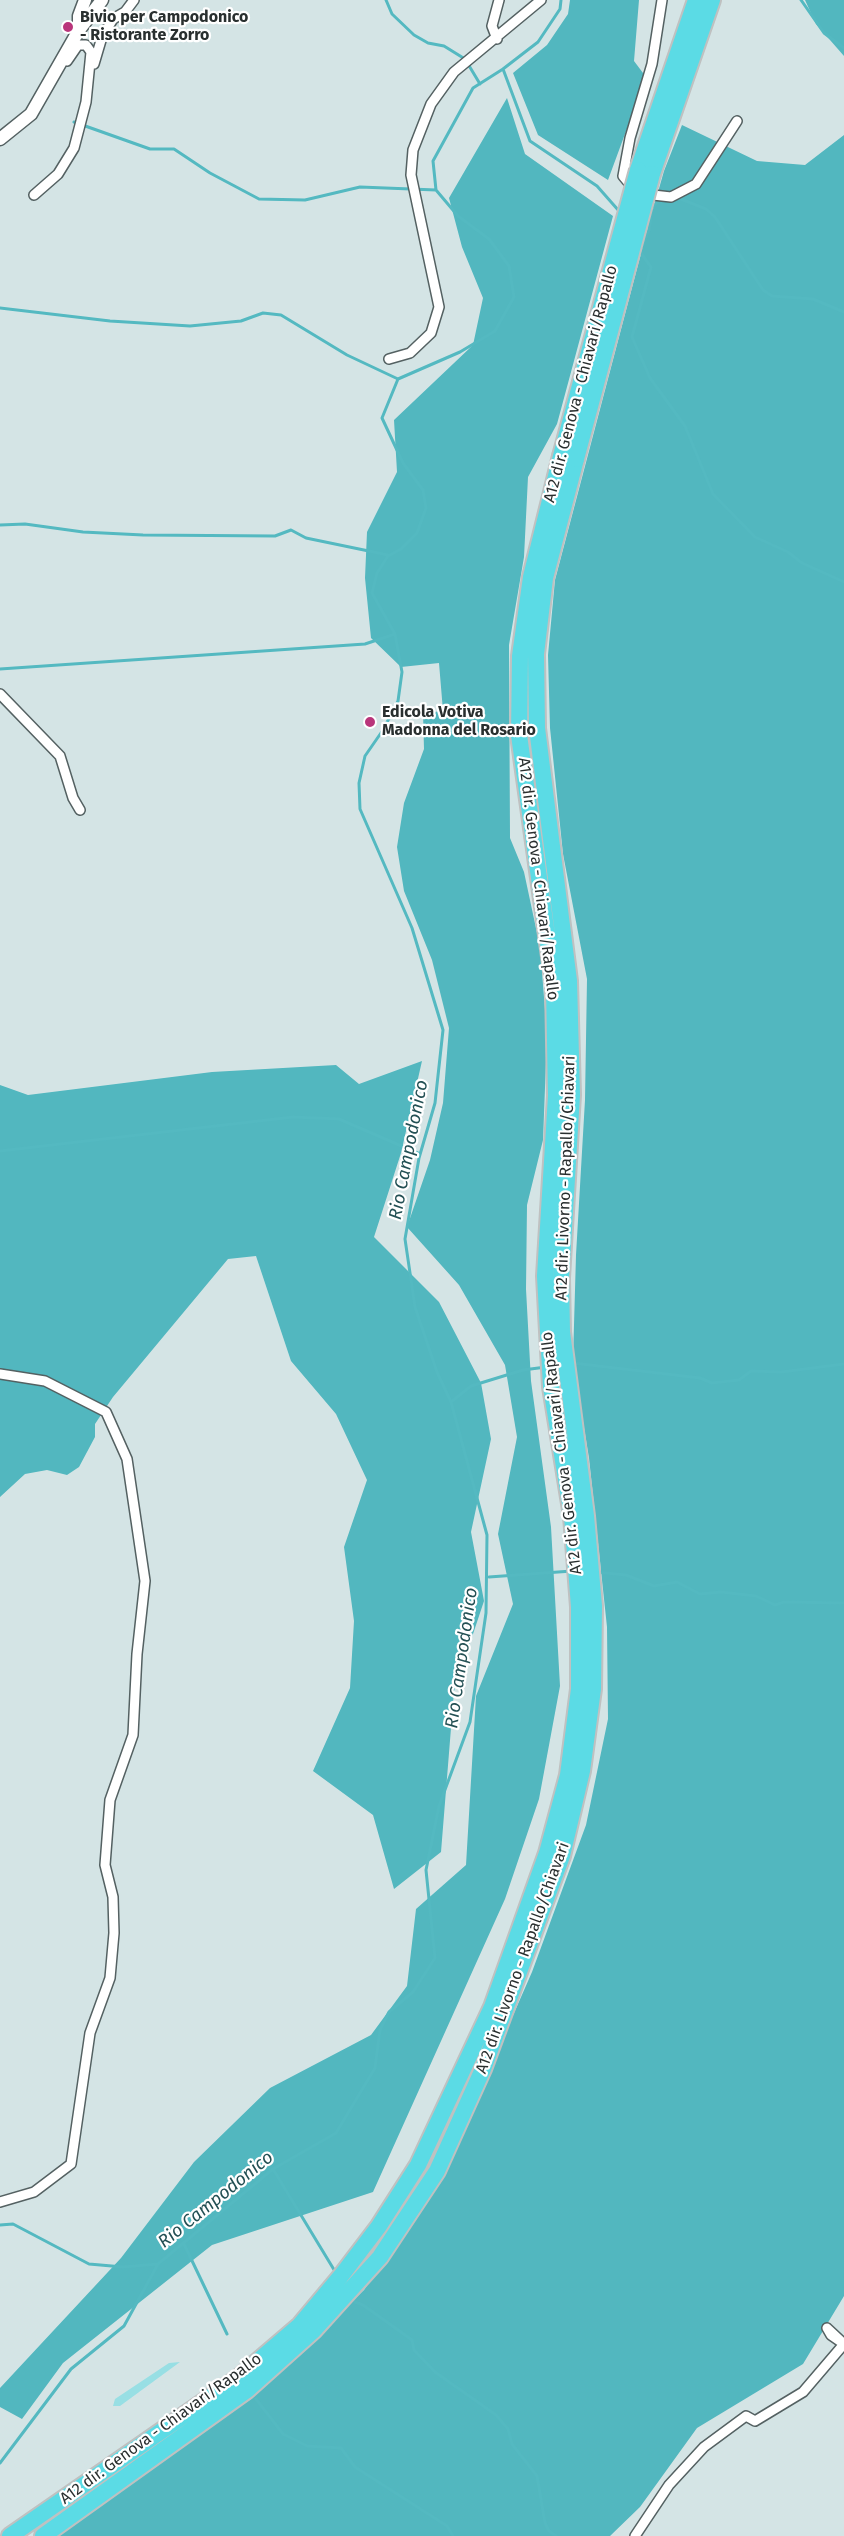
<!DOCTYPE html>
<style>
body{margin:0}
canvas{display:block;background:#d4e4e5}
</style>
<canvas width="844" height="2536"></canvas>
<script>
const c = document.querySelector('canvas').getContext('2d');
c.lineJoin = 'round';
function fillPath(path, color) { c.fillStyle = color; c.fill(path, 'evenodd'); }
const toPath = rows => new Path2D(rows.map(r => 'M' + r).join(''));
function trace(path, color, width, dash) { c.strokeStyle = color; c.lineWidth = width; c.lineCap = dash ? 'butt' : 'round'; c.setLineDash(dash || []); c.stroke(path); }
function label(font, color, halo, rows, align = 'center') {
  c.font = font + ' "Fira Sans",sans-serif'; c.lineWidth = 4.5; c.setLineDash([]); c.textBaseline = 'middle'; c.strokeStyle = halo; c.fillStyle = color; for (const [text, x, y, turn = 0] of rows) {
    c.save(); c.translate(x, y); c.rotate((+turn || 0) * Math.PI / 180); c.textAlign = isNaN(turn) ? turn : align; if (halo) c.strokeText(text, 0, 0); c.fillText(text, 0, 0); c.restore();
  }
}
fillPath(toPath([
 [180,2362,120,2406,113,2406,115,2399,169,2363]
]), '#98dfe4');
fillPath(toPath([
 [570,0,639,0,634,61,646,77,608,180,538,135,513,73,547,45,568,14],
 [805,0,844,0,844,56,816,24],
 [507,98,525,154,613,216,557,424,528,477,524,557,509,645,510,838,524,872,540,947,547,1035,543,1140,527,1205,526,1289,531,1381,551,1527,560,1686,539,1799,505,1899,373,2192,212,2245,63,2363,22,2419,0,2407,0,2388,121,2258,194,2162,270,2088,371,2035,407,1986,416,1909,466,1865,476,1696,513,1604,498,1534,517,1437,505,1365,459,1285,407,1227,430,1160,443,1103,449,1028,432,960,404,891,397,847,404,803,424,749,423,713,443,711,439,663,401,667,371,638,365,578,367,532,397,472,394,420,473,345,483,298,462,247,449,198],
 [682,125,757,161,805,165,844,135,844,2296,803,2364,697,2428,640,2507,610,2536,55,2536,104,2497,251,2399,364,2290,451,2157,532,1972,586,1825,608,1719,607,1627,589,1458,573,1360,576,1255,585,1100,587,979,563,854,550,728,548,655,555,580,648,227,664,171],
 [422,1061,401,1153,374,1237,439,1302,481,1383,491,1439,471,1532,484,1601,454,1691,441,1852,394,1889,373,1815,313,1771,350,1688,354,1621,344,1547,367,1480,336,1414,291,1361,256,1256,228,1259,113,1397,95,1424,95,1437,79,1467,67,1475,47,1470,25,1474,0,1497,0,1085,28,1095,212,1072,336,1065,359,1084]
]), '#52b7bf');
trace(toPath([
 [386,0,392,14,414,35,428,43,444,46,465,59,480,84],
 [801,0,824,33,844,48],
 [503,69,530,141,597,186,619,211],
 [74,122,150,149,174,149,210,173,259,199,305,200,360,187,436,190],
 [676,197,706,209,715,217,763,290,772,296,813,299,844,312],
 [638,249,651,267,632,337,650,378,685,426,713,494,755,537,788,552,802,563,844,582],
 [640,251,649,230,652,208,660,199],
 [0,308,110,321,190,326,241,321,263,313,281,315,347,355,398,379],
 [0,525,25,524,83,532,143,535,275,536,291,530,306,538,388,555],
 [0,669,365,644,395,634],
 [0,1151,293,1117,339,1119,420,1154],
 [573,1363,700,1378,712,1383,739,1380,751,1371,781,1372,844,1364],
 [451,1402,471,1386,523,1370,546,1367],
 [596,1572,626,1575,654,1586,677,1582,700,1594,721,1592,756,1596,775,1605,784,1602,844,1603],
 [489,1577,572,1571],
 [273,2169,336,2273],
 [0,2225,13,2224,89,2264,123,2267,158,2264],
 [184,2244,227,2334],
 [351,2296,355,2302,363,2305,412,2340,414,2350,435,2372,496,2415,508,2429,512,2444,537,2476,545,2523,549,2531,556,2536],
 [256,2399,283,2434,307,2446,341,2448,355,2467,447,2526,453,2536],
 [0,2463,71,2369,124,2326,158,2264,273,2169,336,2133,375,2068,380,2030,389,2012,413,1992,435,1958,426,1870,439,1806,470,1722,486,1613,487,1535,451,1402,437,1372,415,1307,405,1239,419,1158,435,1103,443,1030,412,928,360,809,359,783,365,756,383,730,398,701,402,672,395,634,372,593,377,573,388,556,401,549,417,533,426,508,423,490,403,463,382,418,398,379,460,352,495,331,514,297,509,266,489,239,458,216,436,190,433,161,473,88,503,69,538,42,560,9,561,0]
]), '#54b9c1', 3);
const street = toPath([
 [497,39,492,26,499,0],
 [94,64,102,37,113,19,125,12,134,0],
 [633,188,623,176,630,138,652,64,662,0],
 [644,194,671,197,696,184,737,121],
 [34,195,58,174,74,148,86,102,91,52,86,45,78,45,67,61],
 [389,359,410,353,431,333,439,307,411,175,413,150,431,104,454,72,541,0],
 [0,694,60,756,73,798,80,810],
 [0,1374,45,1381,106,1412,127,1459,145,1581,137,1654,133,1735,110,1800,105,1865,113,1897,114,1933,110,1978,90,2033,71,2164,34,2192,0,2202],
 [827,2328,844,2344,831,2335,827,2328],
 [635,2536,669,2485,704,2447,746,2416,755,2421,803,2392,844,2344]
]);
const secondary = toPath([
 [79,30,79,16,85,0],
 [0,139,31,114,79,30,102,0]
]);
const highway = toPath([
 [638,170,696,0],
 [652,174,712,0],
 [10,2536,238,2378,300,2325,341,2276,379,2226,418,2165,492,2007,547,1853,568,1775,579,1689,579,1607,572,1516,551,1387,545,1276,556,1096,554,985,519,735,520,656,531,577,561,456],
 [43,2536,247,2390,314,2330,380,2257,437,2171,483,2069,562,1856,582,1771,593,1689,594,1606,586,1516,562,1332,561,1278,572,1095,569,981,537,728,536,654,545,578,576,459]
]);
trace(street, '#546162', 12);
trace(secondary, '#546162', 15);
trace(highway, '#bfc1c1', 20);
trace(street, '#fff', 9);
trace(secondary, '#fff', 12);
trace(highway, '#5bdbe5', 16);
const highwayBridge = toPath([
 [561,456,638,170],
 [576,459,652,174]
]);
trace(highwayBridge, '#bfc1c1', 20, []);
trace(highwayBridge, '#5bdbe5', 16);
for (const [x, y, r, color] of [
 [68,27,6,"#b9357b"],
 [370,722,6,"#b9357b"]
]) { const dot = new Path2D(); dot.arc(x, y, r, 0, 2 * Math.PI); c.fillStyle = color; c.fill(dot); trace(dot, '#fff', 2); }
label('bold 16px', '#292f2f', '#fff', [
 ["Bivio per Campodonico",80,18],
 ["- Ristorante Zorro",80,36],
 ["Edicola Votiva",382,713],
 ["Madonna del Rosario",382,731]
], 'left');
label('16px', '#292f2f', '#fff', [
 ["A12 dir. Genova - Chiavari/Rapallo",581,384,-75],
 ["A12 dir. Genova - Chiavari/Rapallo",538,879,83],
 ["A12 dir. Livorno - Rapallo/Chiavari",566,1178,-88],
 ["A12 dir. Genova - Chiavari/Rapallo",562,1453,-97],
 ["A12 dir. Livorno - Rapallo/Chiavari",523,1958,-70],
 ["A12 dir. Genova - Chiavari/Rapallo",161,2429,-36]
]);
label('italic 18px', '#235054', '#fff', [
 ["Rio Campodonico",409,1150,-79],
 ["Rio Campodonico",462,1658,-82],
 ["Rio Campodonico",216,2200,-39]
]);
</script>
